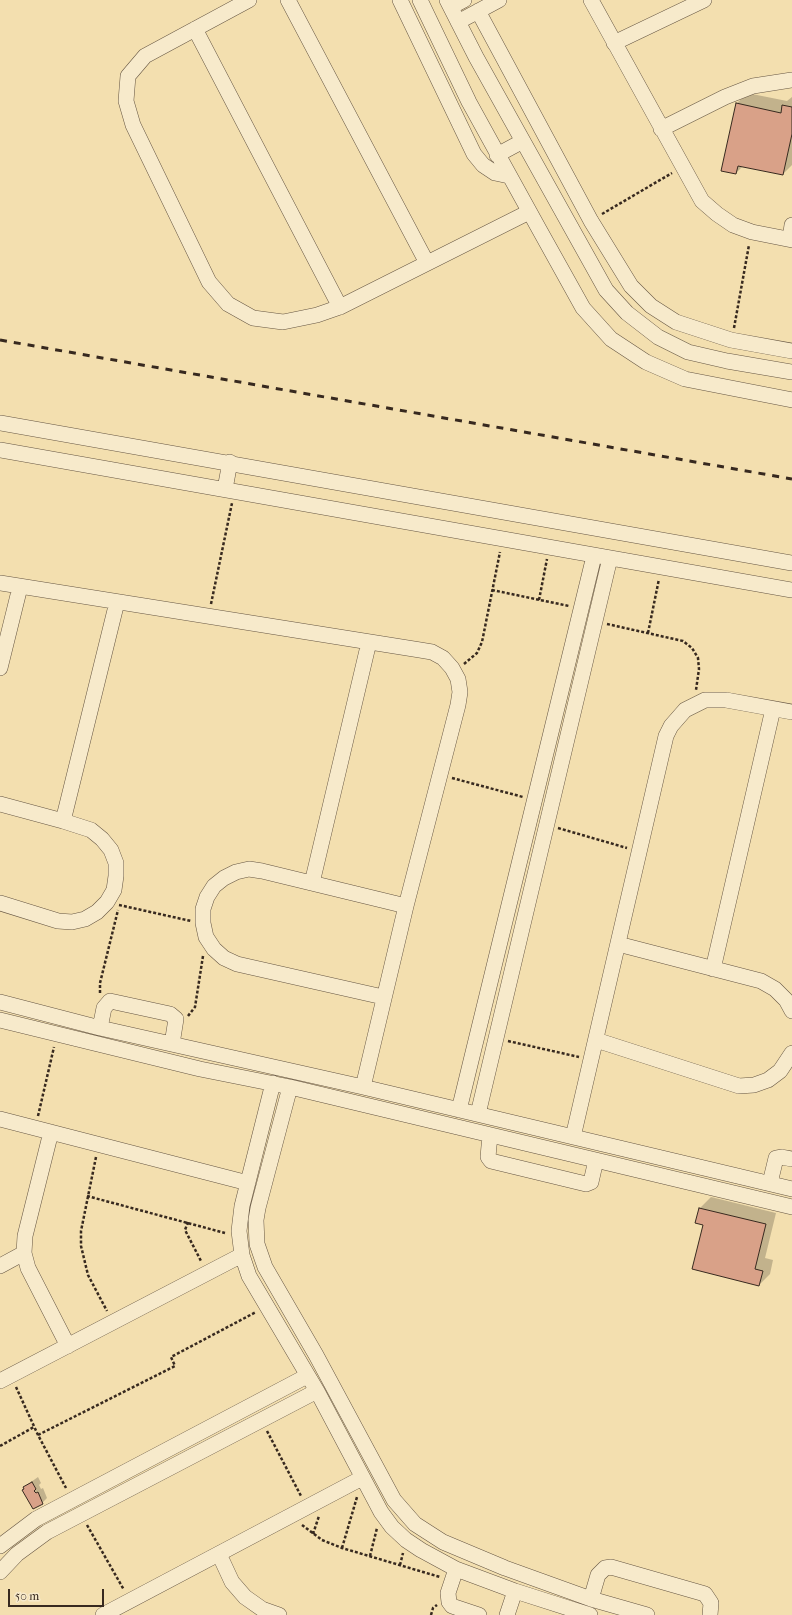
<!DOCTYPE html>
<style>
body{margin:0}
#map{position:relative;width:792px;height:1615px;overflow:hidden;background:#f3dfaf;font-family:"IM FELL French Canon",serif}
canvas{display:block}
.scale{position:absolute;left:8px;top:1589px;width:96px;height:18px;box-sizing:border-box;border:2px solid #37291f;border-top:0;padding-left:5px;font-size:12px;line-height:14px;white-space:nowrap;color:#37291f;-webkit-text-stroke:3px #f7eacb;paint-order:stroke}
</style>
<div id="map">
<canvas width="792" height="1615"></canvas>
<div class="scale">50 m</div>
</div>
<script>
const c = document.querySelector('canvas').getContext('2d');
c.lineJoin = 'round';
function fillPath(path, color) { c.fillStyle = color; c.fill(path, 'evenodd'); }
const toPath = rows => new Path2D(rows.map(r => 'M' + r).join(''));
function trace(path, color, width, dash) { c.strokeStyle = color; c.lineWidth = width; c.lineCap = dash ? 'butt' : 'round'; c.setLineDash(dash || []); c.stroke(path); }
fillPath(toPath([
 [747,93,787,101,792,97,792,165,783,174,743,166,736,173,736,104],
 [711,1197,776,1213,765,1258,773,1260,770,1274,759,1285,704,1224,700,1208],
 [38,1477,41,1483,39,1485,41,1489,43,1488,47,1498,42,1503,24,1487]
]), '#0003');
const building = toPath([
 [736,103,781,113,782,105,792,107,792,134,783,175,738,166,736,174,721,171,736,103],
 [699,1208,766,1224,755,1269,763,1271,759,1286,692,1269,703,1225,695,1223,699,1208],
 [32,1482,36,1489,34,1491,36,1493,38,1492,43,1504,33,1509,22,1490,24,1489,23,1487,32,1482]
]);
fillPath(building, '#d9a188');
trace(building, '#37291f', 1);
const minor = toPath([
 [249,0,145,56,128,76,126,101,133,125,209,282,228,304,253,318,283,322,317,315,340,307,529,212],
 [288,0,427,263],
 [400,0,474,154,483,165,495,173,509,176],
 [420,0,469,102,539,229,583,308,611,339,646,362,685,379,792,400],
 [447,0,476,57,606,290,627,313,658,337,688,352,727,361,792,372],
 [591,0,702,201,717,214,733,225,752,232,792,240],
 [451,7,464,0],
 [478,11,591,221,631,286,651,306,676,322,731,340,792,351],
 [458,22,499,0],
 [195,29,340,307],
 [614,43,704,0],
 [661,129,725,97,753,86,792,80],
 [497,155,523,141],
 [790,239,792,225],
 [0,423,792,563],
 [0,450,792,590],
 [225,489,230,462],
 [0,583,420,650,432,652,443,658,452,668,458,679,460,692,458,705,406,906,363,1087],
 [0,668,20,587],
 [0,804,63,821,91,830,102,839,111,850,116,863,116,876,114,890,107,902,97,912,85,919,72,922,58,921,0,903],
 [63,821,117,602],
 [312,883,369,642],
 [618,944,761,981,775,989,786,1000,792,1011],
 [713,969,773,709],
 [383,997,237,964,224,958,214,949,206,937,203,923,203,909,207,897,214,886,224,878,236,872,249,869,262,871,406,906],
 [0,1002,100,1028,363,1087,792,1189],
 [0,1020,200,1069,290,1087,792,1207],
 [100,1028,104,1008,110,1001,170,1014,176,1019,172,1044],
 [596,1040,739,1086,754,1085,768,1080,780,1071,792,1053],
 [273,1083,242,1206,239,1231,242,1255,249,1276,317,1391,381,1512,392,1527,406,1540,421,1550,456,1569,515,1591,590,1615],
 [290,1087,258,1208,256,1220,257,1244,265,1267,316,1355,394,1500,415,1524,443,1542,505,1568,591,1599,647,1615],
 [459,1110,594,556],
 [478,1114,610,558],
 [0,1119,248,1183],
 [51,1132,25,1236,24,1253,28,1268,68,1346],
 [490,1135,488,1157,491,1161,586,1184,591,1182,596,1160],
 [573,1137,666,736,671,726,685,710,705,700,726,700,792,712],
 [770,1183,776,1158,781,1157,792,1159],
 [0,1266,24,1253],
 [0,1381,242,1255],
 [0,1546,36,1519,307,1376],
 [219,1554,232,1582,245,1597,262,1609,279,1615],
 [456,1569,448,1593,449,1602,452,1606,479,1615],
 [0,1572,17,1554,47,1532,317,1391],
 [591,1599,598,1575,605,1568,611,1567,705,1594,711,1603,710,1615],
 [103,1615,362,1478],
 [507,1615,515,1591]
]);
trace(minor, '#665643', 16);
trace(toPath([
 [602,214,672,173],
 [734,328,749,245],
 [492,590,569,606],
 [539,600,547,559],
 [211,604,232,503],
 [607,624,683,641,692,648,698,658,699,669,696,690],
 [648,633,659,579],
 [464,664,477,653,482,642,500,552],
 [452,778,523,797],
 [558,828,627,848],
 [119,905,191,921],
 [100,993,100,983,118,910],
 [188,1016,195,1007,203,956],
 [508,1041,579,1057],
 [38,1116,54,1047],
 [96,1157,81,1231,81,1246,88,1275,107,1311],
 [87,1196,225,1233],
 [188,1222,185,1230,201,1261],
 [16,1387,38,1435,66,1488],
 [267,1431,301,1496],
 [38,1435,175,1366,171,1357,256,1312],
 [0,1446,34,1427],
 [87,1525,124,1590],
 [302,1525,322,1540,342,1548,440,1577],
 [313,1534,319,1516],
 [342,1548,357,1497],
 [370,1556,377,1528],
 [400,1565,403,1553],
 [431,1615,433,1608,437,1605]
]), '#37291f', 2.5, [3, 2]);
trace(minor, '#f7eacb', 15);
trace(toPath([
 [0,340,792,479]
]), '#37291f', 3, [7, 7]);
</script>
